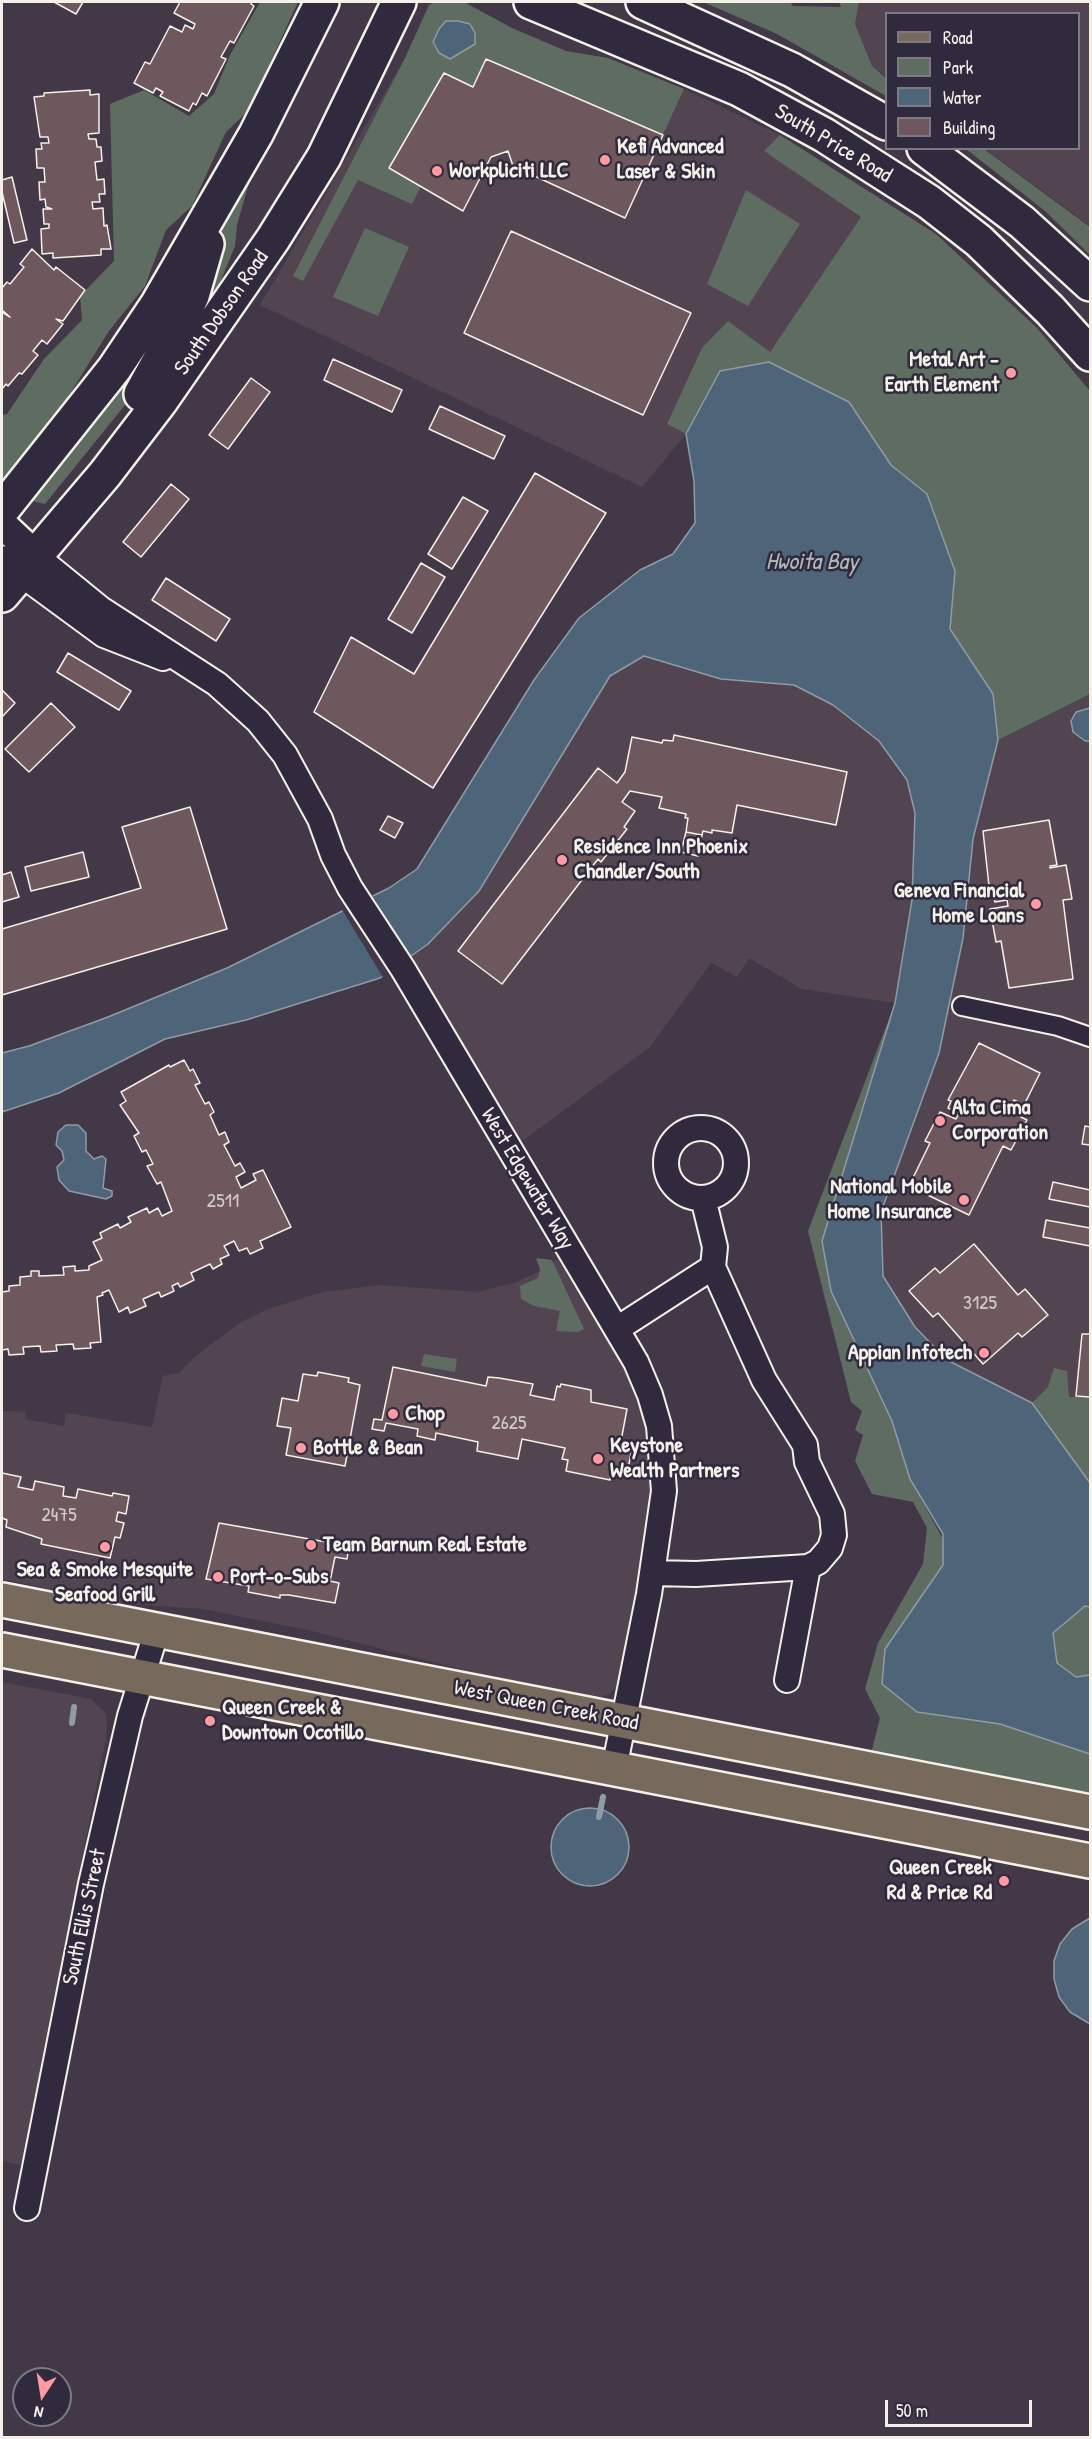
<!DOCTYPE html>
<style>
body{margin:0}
#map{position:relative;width:1092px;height:2439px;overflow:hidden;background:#423847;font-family:"Patrick Hand",sans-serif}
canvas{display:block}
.frame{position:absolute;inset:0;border:3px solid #f4f1e8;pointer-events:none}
.legend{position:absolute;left:885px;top:12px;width:195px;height:138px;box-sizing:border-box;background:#2f2a3d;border:2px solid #7e7a81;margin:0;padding:8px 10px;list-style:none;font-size:18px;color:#f4f1e8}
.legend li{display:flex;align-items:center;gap:12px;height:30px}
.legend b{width:30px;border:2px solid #7e7a81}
.north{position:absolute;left:12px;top:2367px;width:60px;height:60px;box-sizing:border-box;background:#2f2a3d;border:2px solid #7e7a81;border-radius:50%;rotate:192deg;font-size:16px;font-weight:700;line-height:24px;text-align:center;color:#f4f1e8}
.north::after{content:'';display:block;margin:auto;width:21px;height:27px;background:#ff9aa2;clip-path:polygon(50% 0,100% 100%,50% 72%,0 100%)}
.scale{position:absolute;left:885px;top:2400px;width:147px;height:27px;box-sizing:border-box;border:3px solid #f4f1e8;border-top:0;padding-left:8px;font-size:18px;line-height:21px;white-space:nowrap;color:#f4f1e8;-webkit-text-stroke:4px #2f2a3d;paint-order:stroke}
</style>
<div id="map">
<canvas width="1092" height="2439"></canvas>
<div class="frame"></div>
<ul class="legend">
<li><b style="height:8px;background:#77695c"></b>Road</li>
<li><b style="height:16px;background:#5f6c62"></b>Park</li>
<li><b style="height:16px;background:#4e6479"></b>Water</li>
<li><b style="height:16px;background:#6e575d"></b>Building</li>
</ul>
<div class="north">N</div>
<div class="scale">50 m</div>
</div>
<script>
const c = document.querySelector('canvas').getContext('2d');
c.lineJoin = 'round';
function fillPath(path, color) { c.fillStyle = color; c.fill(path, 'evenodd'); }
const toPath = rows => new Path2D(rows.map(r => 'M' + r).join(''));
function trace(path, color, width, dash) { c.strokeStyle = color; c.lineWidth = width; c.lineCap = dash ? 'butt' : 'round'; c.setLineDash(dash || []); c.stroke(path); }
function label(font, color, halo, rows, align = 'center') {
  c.font = font + ' "Patrick Hand",sans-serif'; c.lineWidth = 5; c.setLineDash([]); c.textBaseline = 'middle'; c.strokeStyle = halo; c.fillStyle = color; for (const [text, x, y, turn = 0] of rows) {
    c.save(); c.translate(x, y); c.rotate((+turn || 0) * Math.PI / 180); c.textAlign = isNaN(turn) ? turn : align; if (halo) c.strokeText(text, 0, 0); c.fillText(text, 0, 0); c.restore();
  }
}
fillPath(toPath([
 [859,2,1090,2,1090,226,985,149,1078,148,1078,14,886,14,886,76,872,66,855,23],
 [405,58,444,73,486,59,663,135,684,89,780,135,765,151,862,216,770,352,667,424,686,434,642,487,260,305],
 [644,655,721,679,794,685,833,705,879,741,907,780,915,813,912,900,895,1003,802,989,749,958,737,977,711,963,650,1047,510,1150,399,965,428,944,527,809,610,676],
 [1090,694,1090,1397,1069,1397,1048,1387,1032,1403,947,1360,915,1327,883,1276,881,1212,939,1053,963,938,973,839,998,740],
 [558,1259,628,1370,644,1411,653,1473,650,1534,617,1685,610,1694,601,1697,590,1696,479,1674,312,1631,203,1609,116,1603,2,1579,2,1411,26,1412,25,1419,64,1426,66,1413,152,1427,163,1376,179,1373,197,1355,241,1322,268,1309,323,1292,380,1285,477,1292,514,1283,536,1273],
 [2,1682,91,1699,106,1714,107,1725,106,1739,21,2165,2,2161]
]), '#524551');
fillPath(toPath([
 [260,2,298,2,248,111,226,132,192,206,166,230,145,286,109,331,45,434,2,485,2,415,7,414,44,359,82,320,80,296,114,261,110,104,144,90,189,116,214,94,230,55],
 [435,2,464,2,512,28,566,51,608,58,684,89,663,135,487,59,473,87,444,73,389,168,421,186,412,204,358,180,303,281,293,276,405,58,429,5],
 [703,2,790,2,793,6,841,7,839,2,859,2,855,24,872,66,886,78,886,96,777,34],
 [780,135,936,234,1037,328,1090,391,1090,694,998,740,993,694,950,629,955,571,927,494,891,465,849,402,720,371,686,434,667,424,702,348,728,321,770,352,861,217,764,151],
 [966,149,984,149,1090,227,1090,255,1045,211],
 [242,181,249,183,237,225,235,246,199,334,205,284,220,227],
 [746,190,800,224,748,306,707,284],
 [365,228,409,247,378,316,333,297],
 [138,360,146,362,142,384,45,504,32,501,31,488],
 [895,1003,822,1241,868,1365,892,1421,910,1479,943,1539,943,1565,885,1649,917,1712,1000,1724,1090,1754,1090,1793,872,1750,880,1718,865,1689,878,1643,923,1564,927,1528,913,1502,872,1494,855,1461,863,1435,855,1430,862,1411,851,1402,808,1231],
 [536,1258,552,1260,584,1329,578,1332,556,1331,560,1311,534,1306,521,1299,520,1286,538,1278,540,1269],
 [424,1354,457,1359,455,1372,421,1366],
 [1054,1368,1067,1371,1069,1397,1090,1397,1090,1483,1032,1403,1048,1387],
 [1085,1605,1090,1607,1090,1675,1076,1678,1057,1663,1053,1633]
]), '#5f6c62');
const water = toPath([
 [446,21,458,21,470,24,475,33,475,44,450,59,439,53,433,42,439,29,446,21],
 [769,362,849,402,891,465,927,494,955,571,950,629,993,694,998,740,973,839,963,938,939,1053,881,1212,883,1276,915,1327,947,1360,1032,1403,1090,1483,1090,1607,1085,1606,1053,1633,1057,1663,1076,1677,1090,1675,1090,1754,1000,1724,917,1712,882,1684,885,1649,943,1565,943,1534,910,1479,892,1421,831,1291,822,1241,895,1003,912,900,915,813,907,780,879,741,833,705,794,685,721,679,644,656,610,676,479,891,428,944,380,978,246,1020,165,1039,59,1093,2,1112,2,1053,29,1046,108,1017,227,968,389,888,417,869,534,680,579,618,640,570,673,554,695,523,694,481,686,434,720,371,769,362],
 [1090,708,1090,741,1085,741,1073,732,1071,721,1076,712,1090,708],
 [66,1125,78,1125,86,1133,86,1151,94,1159,102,1156,106,1159,103,1188,112,1191,112,1196,106,1199,69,1191,59,1180,57,1167,64,1160,62,1151,56,1145,58,1132,66,1125],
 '551 1847a39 39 0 1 1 78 0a39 39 0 1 1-78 0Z',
 [1090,1918,1090,2024,1070,2012,1059,1997,1054,1979,1054,1961,1060,1944,1072,1929,1090,1918]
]);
fillPath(water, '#4e6479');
trace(water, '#909ca5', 1.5);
fillPath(toPath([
 [371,893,411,960,384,979,341,908]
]), '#423847');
trace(toPath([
 [72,1723,74,1707],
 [599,1817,603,1797]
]), '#909ca5', 6);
const building = toPath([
 [54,2,83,2,76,14,54,2],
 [180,2,252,2,251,4,254,6,234,43,230,41,221,57,226,59,207,96,202,93,196,105,193,103,189,111,160,96,163,92,156,88,153,93,134,83,145,62,150,64,170,26,182,32,185,25,193,29,195,24,174,13,180,2],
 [486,59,663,135,625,218,513,166,508,151,491,157,463,211,389,168,444,73,473,87,486,59],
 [90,90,90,95,99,94,99,133,88,134,89,139,96,139,97,147,101,147,102,161,95,162,97,180,104,179,105,194,99,194,100,202,92,202,93,209,103,208,104,226,107,225,111,249,101,249,101,255,53,258,53,253,42,254,41,229,49,228,49,224,44,224,43,209,52,209,46,207,45,199,40,200,39,182,45,182,44,168,37,168,36,149,42,149,41,143,49,143,48,137,40,137,34,97,44,96,44,93,90,90],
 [12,177,27,240,14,243,2,192,2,180,12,177],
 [511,231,691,313,643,415,464,333,511,231],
 [32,249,54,270,56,267,85,290,63,321,56,319,63,324,47,344,42,340,33,351,38,355,22,374,19,373,8,386,6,384,2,389,2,312,10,317,2,310,2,288,7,282,10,284,24,267,20,264,32,249],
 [333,359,402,390,392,412,324,380,333,359],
 [251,378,270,392,228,449,209,435,251,378],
 [440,406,505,436,494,459,429,429,440,406],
 [535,473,606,513,433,788,314,712,351,637,414,674,535,473],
 [171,484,189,499,141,557,123,542,171,484],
 [463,497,488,511,452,569,428,554,463,497],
 [421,563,445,577,412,633,388,619,421,563],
 [166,578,230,619,216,641,152,600,166,578],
 [68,653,131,691,119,710,57,672,68,653],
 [2,690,15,703,2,717,2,690],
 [51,703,75,727,29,772,5,749,51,703],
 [674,735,847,772,836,825,737,805,732,833,712,830,712,833,703,831,702,835,686,832,688,818,685,818,686,814,659,808,662,797,630,791,622,802,635,811,624,827,627,829,601,862,598,859,502,984,458,951,598,768,617,783,625,772,632,737,662,743,663,740,673,741,674,735],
 [190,807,227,929,2,995,2,929,141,888,122,827,190,807],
 [388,816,403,823,395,838,380,830,388,816],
 [1049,820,1057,865,1050,866,1050,868,1066,865,1072,899,1063,900,1073,979,1009,988,1001,941,996,942,990,909,1008,906,1007,900,995,902,993,895,990,895,983,831,1049,820],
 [686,832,702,835,698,856,681,852,686,832],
 [83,852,89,877,31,891,25,867,83,852],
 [11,872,19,897,2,902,2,875,11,872],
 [979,1043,1040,1073,1024,1105,1014,1100,1009,1111,1027,1120,1011,1150,1003,1146,969,1215,909,1186,930,1143,925,1141,940,1112,956,1119,959,1113,948,1108,951,1101,948,1100,979,1043],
 [184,1060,190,1071,193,1069,200,1083,195,1085,205,1104,209,1102,214,1112,210,1115,219,1135,225,1132,229,1142,224,1145,235,1166,240,1163,245,1172,236,1177,241,1188,256,1180,253,1174,263,1170,291,1227,260,1241,263,1248,250,1254,247,1248,239,1251,234,1241,224,1246,229,1255,220,1259,222,1264,213,1269,210,1264,191,1273,194,1280,180,1287,178,1283,172,1286,174,1291,161,1297,159,1292,143,1299,146,1306,130,1313,128,1307,119,1312,109,1290,102,1293,103,1295,97,1297,101,1342,90,1343,91,1348,74,1349,73,1344,56,1345,57,1351,41,1352,40,1346,23,1347,24,1354,9,1355,8,1349,2,1350,2,1292,9,1291,9,1286,20,1285,20,1277,31,1276,31,1271,39,1271,39,1276,64,1275,63,1267,75,1266,75,1271,89,1270,89,1266,102,1260,93,1242,102,1238,100,1233,118,1224,120,1228,131,1222,128,1217,147,1208,149,1213,158,1208,162,1216,172,1211,161,1182,157,1184,147,1166,153,1164,146,1150,142,1152,134,1136,139,1133,120,1105,126,1101,121,1092,169,1065,170,1067,184,1060],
 [1085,1126,1090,1127,1090,1145,1082,1144,1085,1126],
 [1053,1182,1090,1190,1090,1207,1049,1199,1053,1182],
 [1046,1220,1090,1228,1090,1246,1043,1237,1046,1220],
 [974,1244,1018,1295,1025,1289,1048,1315,1022,1337,1018,1333,983,1364,938,1313,933,1317,909,1291,935,1268,940,1273,974,1244],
 [1082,1334,1090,1334,1090,1397,1076,1396,1082,1334],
 [393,1367,486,1386,488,1377,499,1378,533,1384,530,1395,554,1400,557,1386,560,1387,561,1384,591,1390,591,1402,627,1409,621,1441,633,1443,628,1469,618,1466,617,1470,612,1469,610,1480,566,1471,568,1460,562,1459,565,1448,522,1439,518,1459,477,1451,478,1442,436,1433,435,1440,417,1436,418,1429,386,1423,384,1431,372,1429,374,1419,382,1420,393,1367],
 [318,1372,349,1378,348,1382,360,1385,345,1466,286,1455,291,1428,277,1426,282,1398,298,1401,303,1374,317,1376,318,1372],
 [2,1473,21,1477,18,1487,33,1490,35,1481,64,1487,63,1496,76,1498,78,1489,112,1496,113,1493,129,1496,126,1514,118,1512,116,1521,124,1523,120,1538,115,1537,110,1558,41,1544,42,1539,6,1527,7,1520,2,1518,2,1473],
 [219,1523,349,1546,347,1559,335,1557,330,1581,339,1583,335,1603,289,1595,280,1595,280,1598,248,1592,249,1586,206,1579,219,1523]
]);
fillPath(building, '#6e575d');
trace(building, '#f4f1e8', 1.5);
const pedestrian = toPath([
 [962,1006,1058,1026,1090,1037]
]);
const minor = toPath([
 [36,556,101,609,217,684,258,721,285,755,320,819,333,855,350,888,403,969,636,1362,650,1395,659,1426,664,1491,649,1594,614,1769],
 [21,574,104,635,163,658],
 '666 1163a35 35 0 1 1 70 0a35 35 0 1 1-70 0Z',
 [703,1198,715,1247,713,1267],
 [617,1329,713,1267,764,1380,805,1445,807,1462,832,1514,834,1535,830,1548,818,1562,808,1567,696,1574,652,1573],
 [787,1680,808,1567],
 [27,2208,91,1884,130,1716,157,1630]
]);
const tertiary = toPath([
 [2,524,36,556],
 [2,560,21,574]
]);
const secondary = toPath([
 [531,2,739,89,824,135,929,202,979,241,1050,310,1090,354],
 [643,2,792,70,886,123],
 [924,148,1022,222,1090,284],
 [141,394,177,329,192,296,207,244],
 [2,510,114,369,157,305,256,134,322,2],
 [2,595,105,474,160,402,273,239,324,157,399,2]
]);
const primary = toPath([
 [2,1600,1090,1812],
 [2,1650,1090,1861]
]);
trace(pedestrian, '#f4f1e8', 22);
trace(minor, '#f4f1e8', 28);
trace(tertiary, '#f4f1e8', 33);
trace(secondary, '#f4f1e8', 38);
trace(primary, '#f4f1e8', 38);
trace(pedestrian, '#2f2a3d', 18);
trace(minor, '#2f2a3d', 24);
trace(tertiary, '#2f2a3d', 28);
trace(secondary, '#2f2a3d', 33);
trace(primary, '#77695c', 33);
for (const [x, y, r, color] of [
 [605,160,6,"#ff9aa2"],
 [437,171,6,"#ff9aa2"],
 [1011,373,6,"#ff9aa2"],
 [562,860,6,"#ff9aa2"],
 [1036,904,6,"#ff9aa2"],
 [940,1121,6,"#ff9aa2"],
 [964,1200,6,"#ff9aa2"],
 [984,1353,6,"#ff9aa2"],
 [393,1414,6,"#ff9aa2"],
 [301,1448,6,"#ff9aa2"],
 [598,1459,6,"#ff9aa2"],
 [311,1545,6,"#ff9aa2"],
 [105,1547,6,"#ff9aa2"],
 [218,1577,6,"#ff9aa2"],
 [210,1721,6,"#ff9aa2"],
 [1004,1881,6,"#ff9aa2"]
]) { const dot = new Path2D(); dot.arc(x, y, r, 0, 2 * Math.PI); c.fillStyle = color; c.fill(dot); trace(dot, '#2f2a3d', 2); }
label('20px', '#d2cac5', null, [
 ["2511",223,1202],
 ["3125",980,1304],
 ["2625",509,1424],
 ["2475",59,1516]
]);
label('22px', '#f4f1e8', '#2f2a3d', [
 ["South Price Road",833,144,31],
 ["South Dobson Road",222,313,-55],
 ["West Edgewater Way",527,1179,59],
 ["West Queen Creek Road",546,1706,11],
 ["South Ellis Street",85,1917,-78]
]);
label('bold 22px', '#f4f1e8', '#2f2a3d', [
 ["Kefi Advanced",617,147],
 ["Laser & Skin",617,172],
 ["Workpliciti LLC",449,171],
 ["Metal Art -",999,360,"right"],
 ["Earth Element",999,385,"right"],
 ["Residence Inn Phoenix",574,847],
 ["Chandler/South",574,872],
 ["Geneva Financial",1024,891,"right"],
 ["Home Loans",1024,916,"right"],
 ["Alta Cima",952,1108],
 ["Corporation",952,1133],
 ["National Mobile",952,1187,"right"],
 ["Home Insurance",952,1212,"right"],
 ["Appian Infotech",972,1353,"right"],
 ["Chop",405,1414],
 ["Keystone",610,1446],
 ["Wealth Partners",610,1471],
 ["Bottle & Bean",313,1448],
 ["Team Barnum Real Estate",323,1545],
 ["Sea & Smoke Mesquite",105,1570,"center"],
 ["Seafood Grill",105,1595,"center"],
 ["Port-o-Subs",230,1577],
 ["Queen Creek &",222,1708],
 ["Downtown Ocotillo",222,1733],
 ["Queen Creek",992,1868,"right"],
 ["Rd & Price Rd",992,1893,"right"]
], 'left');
label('italic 24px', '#b2b9bc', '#2f2a3d', [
 ["Hwoita Bay",812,563]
]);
</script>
